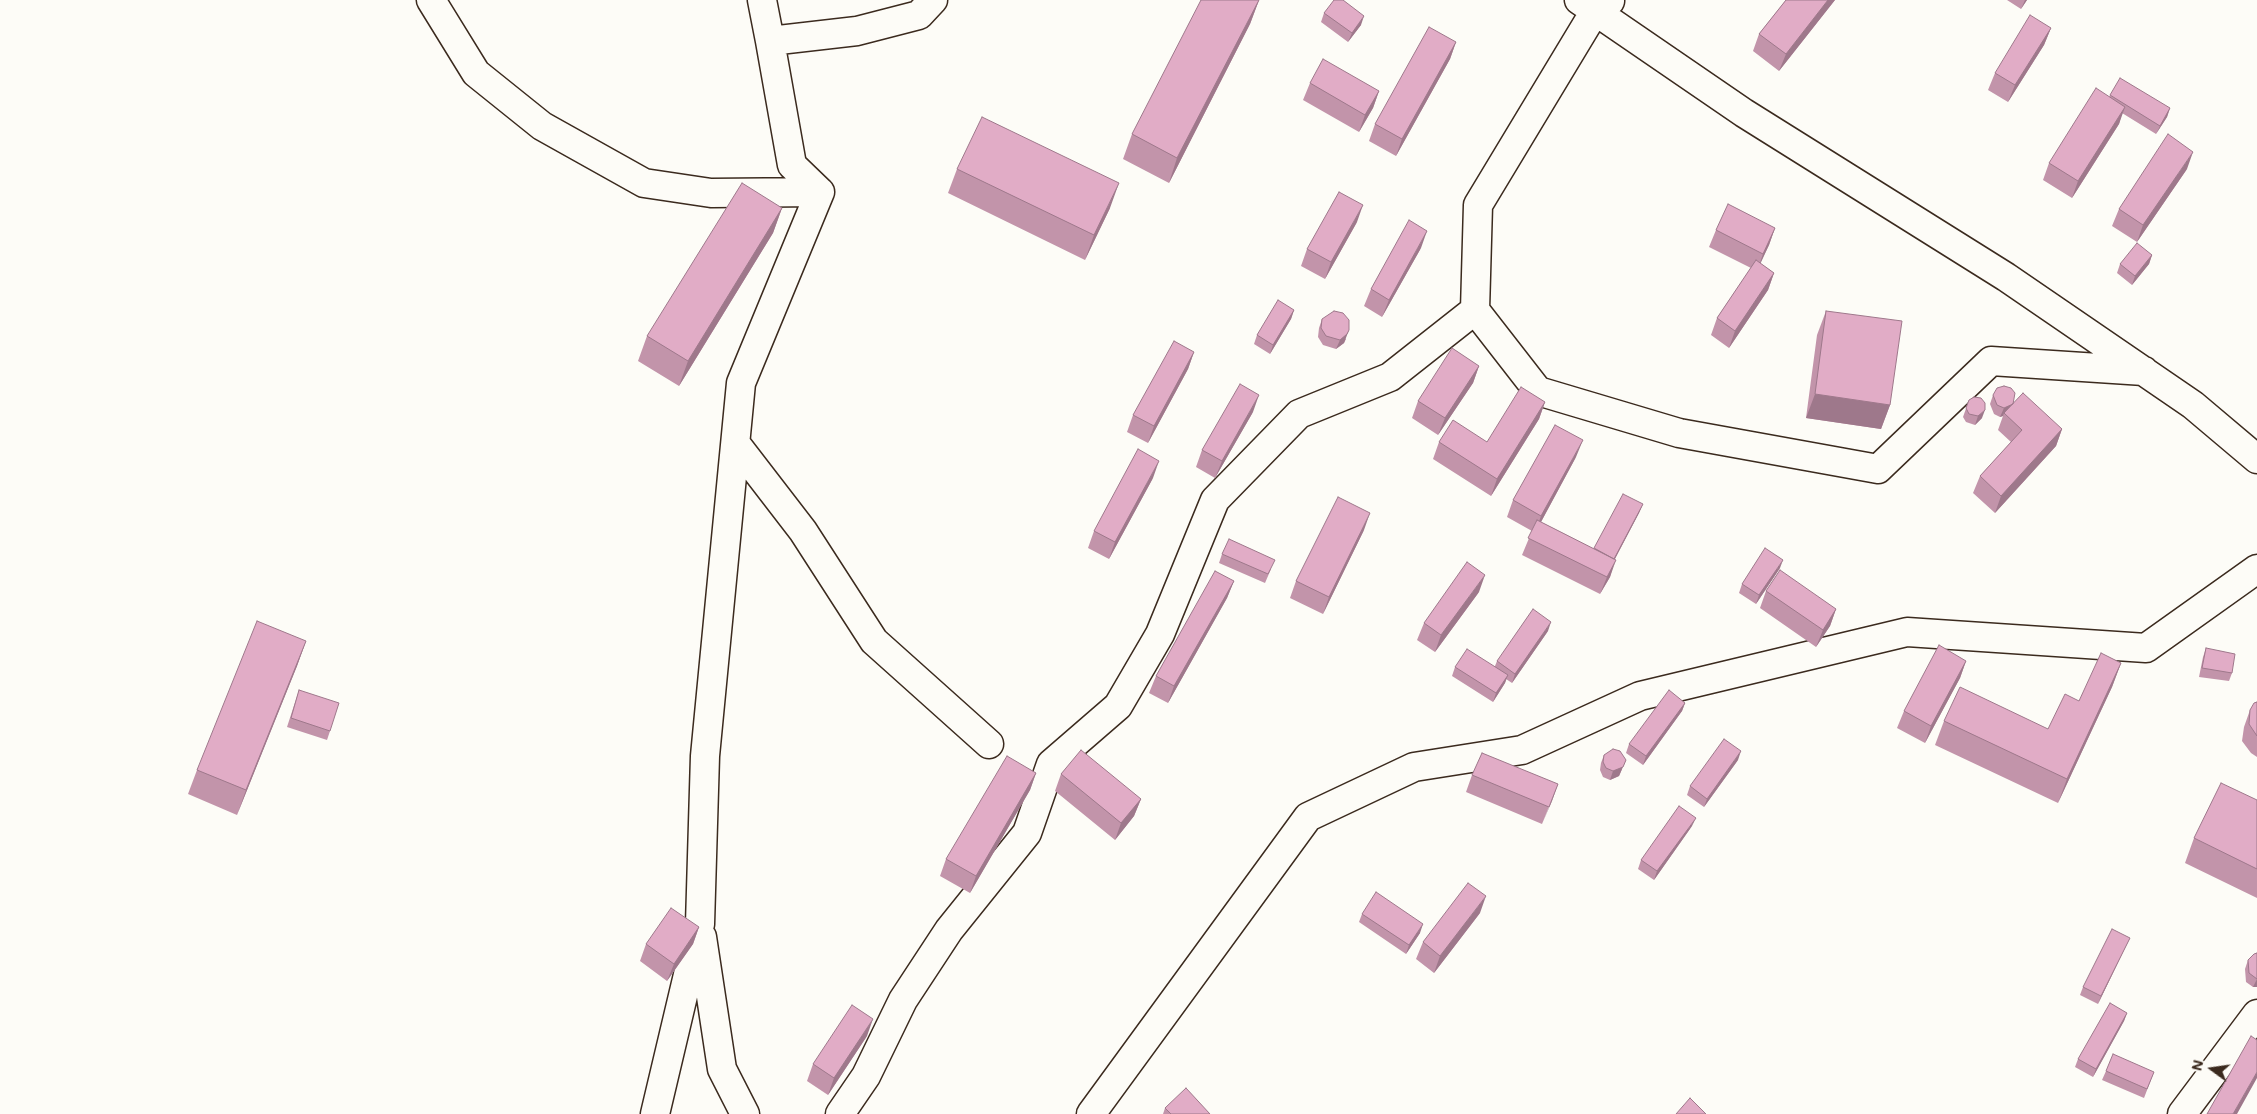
<!DOCTYPE html>
<style>
body{margin:0}
#map{position:relative;width:2257px;height:1114px;overflow:hidden;background:#fdfcf7;font-family:Mali,sans-serif}
canvas{display:block}
.north{position:absolute;left:2187px;top:1044px;width:50px;height:50px;-webkit-text-stroke:4px #fdfcf7;paint-order:stroke;rotate:284deg;font-size:14px;font-weight:700;line-height:20px;text-align:center;color:#3b2a1e}
.north::after{content:'';display:block;margin:auto;width:18px;height:22px;background:#3b2a1e;clip-path:polygon(50% 0,100% 100%,50% 72%,0 100%)}
</style>
<div id="map">
<canvas width="2257" height="1114"></canvas>
<div class="north">N</div>
</div>
<script>
const c = document.querySelector('canvas').getContext('2d');
c.lineJoin = 'round';
const toPath = rows => new Path2D(rows.map(r => 'M' + r).join(''));
function trace(path, color, width, dash) { c.strokeStyle = color; c.lineWidth = width; c.lineCap = dash ? 'butt' : 'round'; c.setLineDash(dash || []); c.stroke(path); }
function fillPath(path, color) { c.fillStyle = color; c.fill(path, 'evenodd'); }
const minor = toPath([
 [431,0,476,73,542,126,644,183,711,193,820,192,792,165,770,41,857,31,919,15,933,0],
 [762,0,770,41],
 [1579,0,1744,113,2006,277,2193,405,2257,459],
 [1475,310,1478,205,1595,11,1610,1],
 [736,444,803,531,874,641,989,744],
 [702,937,722,1069,745,1114],
 [655,1114,700,924,705,756,741,383,820,192],
 [840,1114,866,1076,903,1000,949,930,1027,833,1051,764,1118,706,1160,634,1215,500,1299,414,1390,377,1475,310,1538,391,1679,433,1878,469,1991,361,2144,371],
 [1091,1114,1308,817,1414,767,1522,750,1640,696,1907,632,2146,648,2257,569],
 [2182,1114,2257,1014]
]);
trace(minor, '#3b2a1e', 31);
trace(minor, '#fdfcf7', 28);
fillPath(toPath([
 [1259,0,1250,24,1169,183,1123,159,1132,134],
 [1786,0,1835,0,1779,71,1753,51,1759,34],
 [2007,0,2027,0,2021,9],
 [1324,13,1361,25,1348,42,1321,22],
 [2051,28,2044,45,2008,102,1988,90,1995,73],
 [1456,42,1450,59,1396,156,1369,141,1375,124],
 [1310,83,1379,91,1373,108,1359,132,1303,100],
 [2110,95,2170,108,2167,117,2156,134,2122,113,2119,124,2072,198,2043,180,2049,163,2109,97],
 [957,169,1110,208,1085,260,948,193],
 [2187,169,2137,242,2112,226,2119,209],
 [782,208,773,233,679,386,638,361,647,336],
 [1357,222,1325,279,1301,266,1307,249],
 [1775,228,1769,245,1760,263,1774,273,1768,290,1729,348,1711,335,1717,318,1751,268,1709,247,1716,230],
 [1421,248,1382,317,1364,306,1371,289],
 [2152,255,2149,264,2132,285,2117,273,2120,264],
 [1294,310,1291,319,1270,354,1254,344,1257,335],
 [1826,311,1890,405,1881,429,1806,418,1817,335],
 [1322,319,1346,339,1344,343,1336,349,1323,345,1318,337,1319,328],
 [1194,352,1188,369,1148,443,1127,432,1133,415],
 [1479,366,1473,383,1438,435,1412,418,1418,401],
 [1993,395,2013,403,2062,429,2056,446,1995,513,1973,493,1980,476,2011,442,1998,430,2003,416,2000,417,1994,414,1990,404],
 [1969,400,1982,418,1975,425,1966,422,1963,417],
 [1545,402,1539,419,1491,496,1433,459,1439,442,1487,442],
 [1253,412,1215,478,1196,467,1202,450],
 [1576,457,1541,522,1594,549,1643,504,1639,513,1615,559,1610,577,1600,594,1522,555,1532,531,1507,517,1513,500],
 [1153,478,1109,559,1088,548,1094,531],
 [1364,530,1323,614,1290,598,1296,581],
 [1222,554,1271,569,1265,583,1219,563],
 [1780,568,1756,604,1739,593,1742,584],
 [1234,581,1227,598,1168,703,1149,693,1156,676],
 [1766,591,1836,609,1830,626,1816,647,1760,608],
 [1479,592,1435,652,1417,640,1424,623],
 [1548,631,1512,683,1506,679,1505,683,1493,702,1452,676,1455,667,1495,666,1497,661],
 [306,641,297,666,237,815,188,794,197,770],
 [2206,648,2232,673,2229,681,2199,677,2203,657],
 [1966,661,1960,678,1925,743,1897,728,1904,711],
 [2121,663,2112,687,2058,803,1935,745,1944,721,2048,729],
 [299,690,330,731,327,740,287,727],
 [2257,702,2257,757,2251,753,2242,741,2244,727,2250,710],
 [1685,703,1682,711,1643,765,1626,753,1629,744],
 [1604,755,1622,769,1619,776,1610,780,1603,777,1600,770,1601,763],
 [1738,760,1704,807,1687,795,1690,786],
 [1036,773,1030,790,970,893,940,876,946,859],
 [1061,774,1141,799,1134,816,1115,840,1055,791],
 [1472,775,1558,784,1542,824,1466,792],
 [2257,800,2257,898,2185,863,2194,838],
 [1692,826,1654,880,1638,869,1641,860],
 [1480,913,1434,973,1416,959,1423,942],
 [1362,914,1420,933,1406,954,1359,922],
 [699,927,693,944,667,981,640,961,646,944],
 [2130,938,2126,946,2098,1004,2080,995,2083,987],
 [2257,953,2257,987,2253,987,2246,982,2245,969,2248,960],
 [2127,1013,2124,1021,2093,1077,2075,1067,2078,1059],
 [867,1036,828,1095,807,1081,813,1064],
 [2106,1071,2154,1072,2144,1098,2102,1080],
 [1165,1108,1210,1114,1163,1114]
]), '#c294aa');
fillPath(toPath([
 [1259,0,1250,24,1169,183,1177,158],
 [1828,0,1835,0,1779,71,1786,54],
 [2025,0,2027,0,2021,9],
 [1364,16,1361,25,1348,42,1352,33],
 [2051,28,2044,45,2008,102,2015,85],
 [1456,42,1450,59,1396,156,1402,139],
 [1379,91,1373,108,1359,132,1365,115],
 [2125,107,2119,124,2072,198,2078,181],
 [2170,108,2167,117,2156,134,2160,126],
 [2193,152,2187,169,2137,242,2143,225],
 [1119,183,1110,208,1085,260,1094,235],
 [1363,205,1357,222,1325,279,1331,262],
 [782,208,773,233,679,386,688,361],
 [1775,228,1769,245,1757,271,1763,254],
 [1427,231,1421,248,1382,317,1389,300],
 [2152,255,2149,264,2132,285,2135,276],
 [1774,273,1768,290,1729,348,1735,331],
 [1294,310,1291,319,1270,354,1273,345],
 [1349,330,1344,343,1336,349,1340,340],
 [1194,352,1188,369,1148,443,1154,426],
 [1479,366,1473,383,1438,435,1445,418],
 [1815,394,1890,405,1881,429,1806,418],
 [1259,395,1253,412,1215,478,1222,461],
 [1545,402,1539,419,1491,496,1497,479],
 [2013,404,2004,413,2003,416,2000,417,2004,408],
 [1985,410,1982,418,1975,425,1978,416],
 [2062,429,2056,446,1995,513,2001,496],
 [1583,440,1576,457,1535,533,1541,516],
 [1159,461,1153,478,1109,559,1115,542],
 [1643,504,1639,513,1610,568,1613,559],
 [1370,513,1364,530,1323,614,1329,597],
 [1616,560,1610,577,1600,594,1607,577],
 [1783,560,1780,568,1756,604,1759,595],
 [1485,575,1479,592,1435,652,1441,635],
 [1234,581,1227,598,1168,703,1174,686],
 [1836,609,1830,626,1816,647,1823,630],
 [1551,622,1548,631,1512,683,1515,674],
 [306,641,297,666,237,815,246,790],
 [1966,661,1960,678,1925,743,1931,726],
 [2121,663,2112,687,2058,803,2067,779],
 [1508,675,1505,683,1493,702,1496,693],
 [1685,703,1682,711,1643,765,1646,756],
 [1741,751,1738,760,1704,807,1707,799],
 [1626,760,1619,776,1610,780,1613,771],
 [1036,773,1030,790,970,893,976,876],
 [1558,784,1552,801,1542,824,1549,807],
 [1141,799,1134,816,1115,840,1121,823],
 [1696,818,1692,826,1654,880,1657,871],
 [1486,896,1480,913,1434,973,1440,956],
 [1423,924,1420,933,1406,954,1409,945],
 [699,927,693,944,667,981,674,964],
 [2130,938,2126,946,2098,1004,2101,996],
 [2257,979,2257,987,2253,987],
 [2127,1013,2124,1021,2093,1077,2096,1069],
 [873,1019,867,1036,828,1095,834,1078],
 [2257,1072,2257,1078,2237,1114,2233,1114]
]), '#9e788b');
const building = toPath([
 [1201,0,1259,0,1177,158,1132,134,1201,0],
 [1334,0,1343,0,1364,16,1352,33,1324,13,1334,0],
 [1786,0,1828,0,1786,54,1759,34,1786,0],
 [2030,15,2051,28,2015,85,1995,73,2030,15],
 [1429,27,1456,42,1402,139,1375,124,1429,27],
 [1323,59,1379,91,1365,115,1310,83,1323,59],
 [2120,78,2170,108,2160,126,2110,95,2120,78],
 [2096,88,2125,107,2078,181,2049,163,2096,88],
 [982,117,1119,183,1094,235,957,169,982,117],
 [2168,134,2193,152,2143,225,2119,209,2168,134],
 [742,183,782,208,688,361,647,336,742,183],
 [1339,192,1363,205,1331,262,1307,249,1339,192],
 [1728,204,1775,228,1763,254,1716,230,1728,204],
 [1409,220,1427,231,1389,300,1371,289,1409,220],
 [2137,243,2152,255,2135,276,2120,264,2137,243],
 [1756,260,1774,273,1735,331,1717,318,1756,260],
 [1278,300,1294,310,1273,345,1257,335,1278,300],
 [1334,311,1343,313,1349,320,1349,330,1347,334,1340,340,1326,336,1321,328,1322,319,1334,311],
 [1826,311,1902,321,1890,405,1815,394,1826,311],
 [1174,341,1194,352,1154,426,1133,415,1174,341],
 [1452,348,1479,366,1445,418,1418,401,1452,348],
 [1240,384,1259,395,1222,461,1202,450,1240,384],
 [2004,386,2011,388,2015,393,2013,404,2004,408,1997,405,1993,395,1997,388,2004,386],
 [1521,387,1545,402,1497,479,1439,442,1453,420,1487,442,1521,387],
 [2023,393,2062,429,2001,496,1980,476,2022,430,2004,413,2023,393],
 [1974,397,1981,398,1985,403,1985,410,1978,416,1969,414,1966,408,1969,400,1974,397],
 [1555,425,1583,440,1541,516,1513,500,1555,425],
 [1138,449,1159,461,1115,542,1094,531,1138,449],
 [1623,494,1643,504,1614,559,1594,548,1623,494],
 [1338,497,1370,513,1329,597,1296,581,1338,497],
 [1537,520,1616,560,1607,577,1528,538,1537,520],
 [1229,539,1275,560,1268,574,1222,554,1229,539],
 [1765,548,1783,560,1759,595,1742,584,1765,548],
 [1467,562,1485,575,1441,635,1424,623,1467,562],
 [1780,570,1836,609,1823,630,1766,591,1780,570],
 [1215,571,1234,581,1174,686,1156,676,1215,571],
 [1533,609,1551,622,1515,674,1497,661,1533,609],
 [257,621,306,641,246,790,197,770,257,621],
 [1939,645,1966,661,1931,726,1904,711,1939,645],
 [2206,648,2235,654,2232,673,2202,668,2206,648],
 [1467,649,1508,675,1496,693,1455,667,1467,649],
 [2101,653,2121,663,2067,779,1944,721,1960,687,2048,729,2065,694,2079,701,2101,653],
 [299,690,339,703,330,731,291,718,299,690],
 [1669,690,1685,703,1646,756,1629,744,1669,690],
 [2257,702,2257,736,2249,724,2250,710,2254,703,2257,702],
 [1724,739,1741,751,1707,799,1690,786,1724,739],
 [1613,749,1620,751,1626,760,1623,767,1613,771,1606,768,1603,762,1604,755,1613,749],
 [1081,750,1141,799,1121,823,1061,774,1081,750],
 [1482,753,1558,784,1549,807,1472,775,1482,753],
 [1007,756,1036,773,976,876,946,859,1007,756],
 [2221,783,2257,800,2257,869,2194,838,2221,783],
 [1679,806,1696,818,1657,871,1641,860,1679,806],
 [1468,883,1486,896,1440,956,1423,942,1468,883],
 [1376,892,1423,924,1409,945,1362,914,1376,892],
 [671,908,699,927,674,964,646,944,671,908],
 [2112,929,2130,938,2101,996,2083,987,2112,929],
 [2257,953,2257,979,2249,973,2248,960,2254,954,2257,953],
 [2110,1003,2127,1013,2096,1069,2078,1059,2110,1003],
 [852,1005,873,1019,834,1078,813,1064,852,1005],
 [2251,1036,2257,1040,2257,1072,2233,1114,2207,1114,2251,1036],
 [2113,1054,2154,1072,2147,1089,2106,1071,2113,1054],
 [1186,1088,1210,1114,1171,1114,1165,1108,1186,1088],
 [1690,1098,1706,1114,1676,1114,1690,1098]
]);
fillPath(building, '#e1acc6');
trace(building, '#9e788b', 1);
</script>
